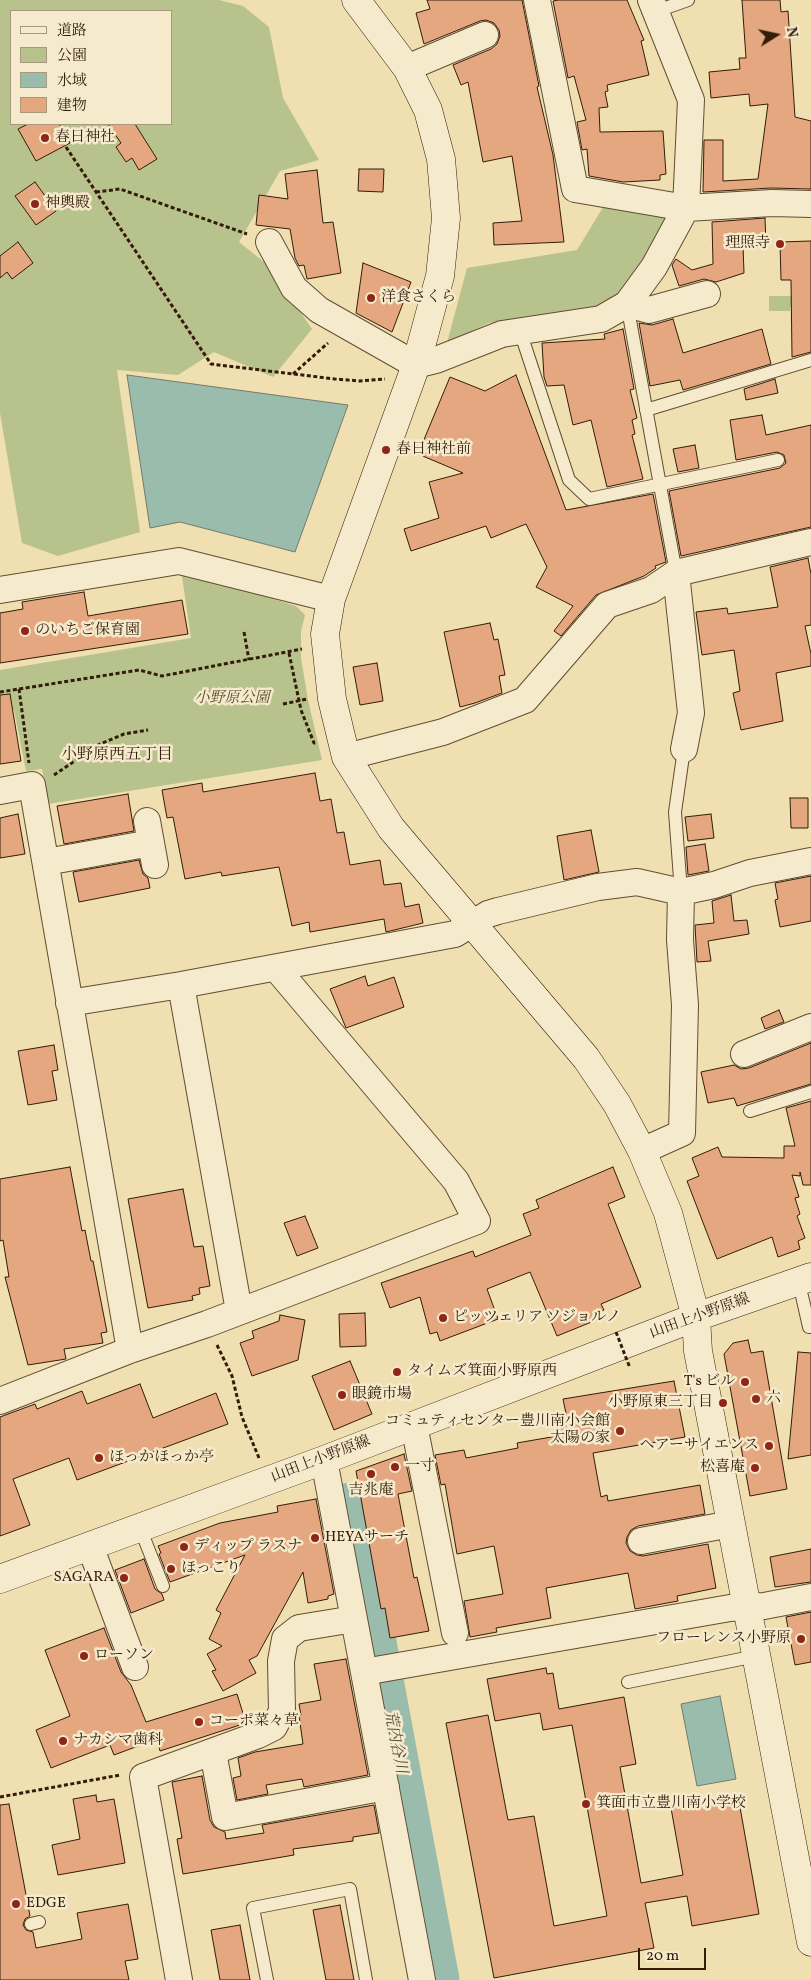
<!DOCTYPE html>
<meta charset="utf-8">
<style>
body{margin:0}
#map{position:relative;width:811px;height:1980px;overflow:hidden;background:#f0dfb0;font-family:Vollkorn,"Noto Serif JP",serif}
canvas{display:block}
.legend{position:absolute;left:10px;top:10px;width:162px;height:115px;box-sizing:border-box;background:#f5eacc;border:1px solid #a7987e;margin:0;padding:6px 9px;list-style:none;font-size:15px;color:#331c09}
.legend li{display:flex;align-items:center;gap:10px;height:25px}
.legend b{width:25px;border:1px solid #a7987e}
.north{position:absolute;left:751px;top:10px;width:50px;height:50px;-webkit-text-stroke:4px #f5eacc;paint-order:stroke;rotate:80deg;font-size:14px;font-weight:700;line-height:20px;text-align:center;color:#331c09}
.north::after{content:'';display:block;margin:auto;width:18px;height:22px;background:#331c09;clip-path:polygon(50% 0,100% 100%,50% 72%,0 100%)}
.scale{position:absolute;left:638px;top:1948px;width:68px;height:22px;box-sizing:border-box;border:2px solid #331c09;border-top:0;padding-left:6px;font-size:15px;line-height:18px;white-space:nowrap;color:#331c09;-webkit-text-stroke:4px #f5eacc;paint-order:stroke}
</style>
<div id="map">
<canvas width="811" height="1980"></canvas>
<ul class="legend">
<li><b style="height:6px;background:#f5eacc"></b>道路</li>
<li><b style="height:14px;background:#b7c28d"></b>公園</li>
<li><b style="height:14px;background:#9abcad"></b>水域</li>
<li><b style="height:14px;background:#e5a780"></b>建物</li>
</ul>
<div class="north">N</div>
<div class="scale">20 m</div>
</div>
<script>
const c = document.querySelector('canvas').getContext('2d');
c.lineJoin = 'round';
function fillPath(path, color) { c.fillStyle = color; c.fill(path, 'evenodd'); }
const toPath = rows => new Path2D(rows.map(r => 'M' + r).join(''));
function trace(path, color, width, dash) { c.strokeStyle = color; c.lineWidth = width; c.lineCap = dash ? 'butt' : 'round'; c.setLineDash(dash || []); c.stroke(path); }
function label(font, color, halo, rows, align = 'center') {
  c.font = font + ' Vollkorn,"Noto Serif JP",serif'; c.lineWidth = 5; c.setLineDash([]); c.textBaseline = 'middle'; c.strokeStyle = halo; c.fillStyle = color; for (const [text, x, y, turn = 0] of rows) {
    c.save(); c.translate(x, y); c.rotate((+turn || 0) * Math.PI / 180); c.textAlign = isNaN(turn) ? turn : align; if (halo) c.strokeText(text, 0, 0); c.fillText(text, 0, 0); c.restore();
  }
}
fillPath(toPath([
 [0,0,219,0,243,6,269,27,283,98,319,160,280,171,239,242,269,266,312,329,273,377,214,352,178,375,117,370,140,532,58,556,22,543,0,413],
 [11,11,171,11,171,124,11,124],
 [605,204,663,211,667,219,640,267,619,293,597,306,489,323,447,343,467,268,577,250],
 [769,296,810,296,810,306,790,307,790,311,769,311],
 [181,570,296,606,305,615,301,631,301,658,308,700,322,760,48,804,42,769,26,771,14,710,0,712,0,670,191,638]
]), '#b7c28d');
const water = toPath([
 [127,375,348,405,295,552,180,522,150,528,127,375],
 [720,1696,736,1779,697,1786,681,1704,720,1696]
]);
fillPath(water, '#9abcad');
trace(water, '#717c6b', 1);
trace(toPath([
 [350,1503,439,1980]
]), '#9abcad', 41);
const building = toPath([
 [427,0,522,0,539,86,537,87,553,155,564,242,494,245,493,223,522,221,512,156,483,162,468,82,461,85,453,65,491,49,497,44,500,36,499,30,494,23,486,20,480,21,424,44,416,13,430,9,427,0],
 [558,0,627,0,644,40,641,41,649,75,607,85,608,91,605,92,608,107,599,108,600,132,663,131,666,174,660,175,660,180,623,182,589,176,587,149,582,150,577,122,586,120,574,76,568,78,553,1,558,0],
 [742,0,780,0,781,12,788,11,795,117,811,121,811,189,771,188,703,192,704,140,723,140,723,181,758,179,768,104,750,106,749,94,711,98,709,72,740,69,739,58,746,58,742,0],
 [28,124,59,124,70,143,36,161,18,129,28,124],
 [108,124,135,124,157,159,139,170,132,158,126,162,116,147,121,143,108,124],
 [359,169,384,169,383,192,358,191,359,169],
 [317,170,323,223,333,222,341,273,307,279,304,265,299,266,295,258,290,229,256,225,259,195,288,199,285,174,317,170],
 [35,182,56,211,36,225,15,196,35,182],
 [765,218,766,245,743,246,744,273,716,282,704,279,679,286,672,265,676,259,692,270,713,264,712,222,765,218],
 [811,241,811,352,792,357,791,280,781,280,780,242,811,241],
 [18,242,33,263,12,279,7,272,0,278,0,256,18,242],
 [363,263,411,282,392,332,356,313,363,263],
 [673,319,683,353,762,329,771,364,683,390,680,380,650,386,639,323,652,325,673,319],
 [623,329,634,389,630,390,637,418,632,420,635,434,632,435,643,479,607,487,591,420,573,425,564,385,547,386,544,377,542,343,605,339,604,334,623,329],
 [516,375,566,510,653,494,666,562,655,566,656,568,644,576,596,595,561,636,554,631,573,606,536,587,547,567,526,524,491,538,486,526,411,551,404,529,439,518,429,482,463,473,418,454,450,377,485,391,516,375],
 [775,379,778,393,746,400,744,389,775,379],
 [762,415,766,435,811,425,811,527,681,556,669,491,780,468,786,463,784,455,777,452,736,460,730,420,762,415],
 [695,445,699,468,678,472,673,449,695,445],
 [808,558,811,574,811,625,805,626,811,654,811,666,776,673,783,721,741,730,733,693,740,691,734,650,702,655,696,612,727,608,728,614,778,607,770,567,808,558],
 [84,592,88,616,182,600,188,634,0,663,0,613,23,609,22,602,84,592],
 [490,623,494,640,498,639,505,675,499,676,502,693,475,703,460,707,444,632,490,623],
 [377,663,383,701,360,705,353,667,377,663],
 [10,694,21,761,0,764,0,695,10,694],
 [315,773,320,801,331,799,337,833,344,832,350,865,380,860,384,885,401,883,405,907,419,904,423,923,386,932,384,919,310,932,309,922,292,926,279,867,222,876,221,872,185,879,173,817,167,818,162,790,202,783,203,792,315,773],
 [128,794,134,831,64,844,57,806,128,794],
 [790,798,808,798,808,828,791,828,790,798],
 [18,814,25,854,0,858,0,818,18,814],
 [711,814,714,838,688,841,685,817,711,814],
 [591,830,599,872,564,880,557,836,591,830],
 [705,844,709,871,688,875,686,847,705,844],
 [139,860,143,874,148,878,150,888,79,902,73,872,139,860],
 [811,876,811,921,780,927,775,900,778,899,775,883,811,876],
 [731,895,734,921,747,920,749,934,708,941,711,961,697,962,695,925,714,923,712,901,731,895],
 [365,976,368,986,394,977,404,1007,346,1028,330,989,365,976],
 [779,1010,784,1022,765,1029,761,1018,779,1010],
 [811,1043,811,1084,737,1106,734,1098,708,1103,701,1072,734,1065,741,1069,749,1068,811,1043],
 [54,1045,58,1070,52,1071,57,1100,28,1105,18,1051,54,1045],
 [811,1101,811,1185,803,1185,800,1172,800,1176,792,1175,799,1197,795,1198,800,1214,797,1216,805,1238,798,1241,800,1249,778,1257,772,1237,717,1259,687,1181,699,1176,692,1158,718,1147,722,1157,784,1158,784,1146,795,1146,786,1108,811,1101],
 [70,1167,82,1231,85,1230,91,1261,93,1261,107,1332,101,1333,103,1343,64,1349,66,1359,28,1365,5,1277,9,1277,3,1240,0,1241,0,1179,70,1167],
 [613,1167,625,1197,608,1204,641,1287,601,1304,604,1310,597,1313,599,1319,557,1336,530,1272,487,1289,498,1319,440,1341,437,1332,430,1334,420,1297,390,1308,381,1283,473,1251,475,1257,531,1235,523,1214,539,1208,536,1200,613,1167],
 [183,1189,194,1247,203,1246,210,1286,199,1288,200,1294,192,1296,193,1300,148,1308,128,1199,183,1189],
 [305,1216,318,1248,297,1256,284,1223,305,1216],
 [365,1313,366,1346,340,1347,339,1314,365,1313],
 [280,1315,305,1320,298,1360,252,1376,240,1343,254,1338,252,1331,279,1321,280,1315],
 [748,1340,751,1353,763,1351,787,1489,750,1496,724,1354,733,1343,748,1340],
 [798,1352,811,1353,811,1455,788,1459,798,1352],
 [350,1361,372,1414,334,1430,312,1376,350,1361],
 [674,1381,685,1437,593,1453,601,1497,607,1495,608,1501,700,1485,705,1514,638,1526,631,1530,627,1537,626,1543,630,1551,637,1555,643,1556,708,1544,716,1588,677,1596,678,1601,635,1609,628,1573,546,1588,551,1618,496,1628,497,1632,470,1637,464,1601,503,1594,494,1546,457,1554,445,1484,441,1485,435,1455,464,1450,466,1458,518,1448,517,1443,557,1436,555,1425,568,1423,563,1399,674,1381],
 [140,1384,153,1418,216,1393,228,1424,77,1480,69,1458,13,1479,30,1525,0,1536,0,1417,35,1404,37,1409,82,1391,87,1404,140,1384],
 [404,1454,412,1491,398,1494,414,1578,417,1577,429,1631,390,1638,385,1608,381,1609,356,1471,404,1454],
 [316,1499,334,1594,328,1596,328,1599,308,1603,303,1572,257,1656,249,1660,256,1673,223,1691,212,1671,216,1670,207,1654,222,1646,209,1639,221,1613,216,1610,245,1555,170,1582,159,1554,161,1553,158,1546,220,1523,278,1512,277,1506,316,1499],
 [811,1549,811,1582,775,1587,770,1557,811,1549],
 [144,1559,155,1589,162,1594,164,1600,131,1613,115,1570,144,1559],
 [811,1612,811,1662,795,1665,786,1617,811,1612],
 [104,1628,121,1672,131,1685,146,1722,237,1694,246,1723,160,1751,157,1739,114,1755,110,1745,51,1768,36,1730,70,1716,45,1650,104,1628],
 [346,1659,368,1775,304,1787,302,1779,266,1785,268,1794,237,1800,233,1778,241,1776,238,1758,255,1752,303,1744,299,1716,301,1715,299,1704,321,1700,314,1664,346,1659],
 [546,1668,547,1674,553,1673,559,1709,624,1697,636,1764,620,1767,641,1883,683,1875,671,1808,738,1796,759,1914,692,1926,687,1896,645,1903,654,1948,494,1978,446,1723,488,1715,508,1820,534,1816,554,1926,607,1916,572,1725,543,1730,540,1713,495,1721,487,1679,546,1668],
 [202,1776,210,1820,214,1827,225,1832,226,1839,264,1833,262,1825,374,1805,379,1833,353,1837,353,1841,293,1849,294,1855,183,1874,177,1839,182,1838,172,1782,202,1776],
 [96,1795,97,1802,114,1799,125,1863,58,1875,52,1845,80,1839,73,1799,96,1795],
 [9,1804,30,1916,25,1919,23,1925,26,1930,33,1932,36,1948,82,1939,77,1913,128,1904,138,1959,125,1961,129,1980,0,1980,0,1805,9,1804],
 [340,1905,354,1980,326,1980,313,1910,340,1905],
 [240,1925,250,1980,220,1980,211,1930,240,1925]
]);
fillPath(building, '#e5a780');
trace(building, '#331c09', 1);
const lane = toPath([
 [657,11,688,0],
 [627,304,676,573],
 [520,331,569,480,589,499,778,460],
 [646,410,811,360],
 [681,892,675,812,684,749],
 [750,1111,811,1092],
 [802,1296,809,1327,811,1327],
 [140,1528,163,1586],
 [628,1682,756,1656],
 [31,1924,39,1922],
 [267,1980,253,1908,350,1889,366,1980]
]);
const street = toPath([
 [537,0,575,189,686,208,772,203,811,204],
 [407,68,485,35],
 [269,242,294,288,319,310,416,365,436,360,502,334,601,319,627,304,654,267,686,208,691,100,651,0],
 [627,304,649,310,707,294],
 [676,573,691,713,684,749],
 [0,590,179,561,331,599],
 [346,757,443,732,525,700,607,605,651,590,676,573,811,542],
 [0,791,32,785,130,1350],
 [147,821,155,865],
 [46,862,151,843],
 [181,985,239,1311],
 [69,1003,181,985,455,934,488,914,498,911,598,887,637,882,681,892,714,885,750,873,811,861],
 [744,1054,811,1027],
 [642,1151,682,1133,685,1005,680,940,681,892],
 [0,1401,130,1350,207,1324,477,1221,456,1181,276,968],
 [414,1425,455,1633],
 [324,1460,422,1980],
 [641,1541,731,1524],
 [90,1546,135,1667],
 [364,1672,730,1608,764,1606,811,1597],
 [213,1752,225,1817,386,1787],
 [179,1980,143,1777,258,1735,274,1727,282,1711,281,1661,285,1639,299,1628,354,1619]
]);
const secondary = toPath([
 [356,0,407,68,428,110,441,159,446,218,440,276,416,365,331,599,325,634,332,699,346,757,391,828,586,1058,617,1104,642,1151,668,1213,696,1317,698,1351,811,1942],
 [0,1579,324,1460,696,1317,811,1277]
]);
trace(lane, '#624d33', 14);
trace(street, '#624d33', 28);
trace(secondary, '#331c09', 29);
trace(toPath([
 [66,147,211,364,335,379,360,381,385,379],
 [96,192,120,189,247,234],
 [293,374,328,343],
 [244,632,249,660],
 [289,653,301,710,314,743,317,743],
 [19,689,29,763],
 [0,692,139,670,162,676,302,649],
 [283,704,307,699],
 [54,775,100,744,124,734,148,730],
 [217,1345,232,1376,242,1417,259,1458],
 [0,1797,120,1775]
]), '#331c09', 3, [4, 2.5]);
trace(lane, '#f5eacc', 12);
trace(street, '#f5eacc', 26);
trace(secondary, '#f5eacc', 28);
trace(toPath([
 [616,1332,630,1368]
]), '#331c09', 3, [4, 2.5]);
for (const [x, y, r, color] of [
 [45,138,5,"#8f2418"],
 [35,204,5,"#8f2418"],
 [780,244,5,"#8f2418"],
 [371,298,5,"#8f2418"],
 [386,450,5,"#8f2418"],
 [25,631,5,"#8f2418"],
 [443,1318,5,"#8f2418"],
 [397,1372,5,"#8f2418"],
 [745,1382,5,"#8f2418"],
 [342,1395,5,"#8f2418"],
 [756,1399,5,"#8f2418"],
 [723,1403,5,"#8f2418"],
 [620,1431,5,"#8f2418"],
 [769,1446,5,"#8f2418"],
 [99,1458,5,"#8f2418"],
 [395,1467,5,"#8f2418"],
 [755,1468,5,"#8f2418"],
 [371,1474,5,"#8f2418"],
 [315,1538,5,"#8f2418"],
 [184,1547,5,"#8f2418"],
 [171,1569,5,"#8f2418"],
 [124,1578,5,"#8f2418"],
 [801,1639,5,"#8f2418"],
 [84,1656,5,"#8f2418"],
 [199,1722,5,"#8f2418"],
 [63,1741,5,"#8f2418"],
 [586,1804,5,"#8f2418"],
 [16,1904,5,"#8f2418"]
]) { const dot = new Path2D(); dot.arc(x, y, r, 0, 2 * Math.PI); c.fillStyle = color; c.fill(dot); trace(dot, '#f5eacc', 2); }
label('15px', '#331c09', '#f5eacc', [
 ["春日神社",55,138],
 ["神輿殿",45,204],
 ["理照寺",770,244,"right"],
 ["洋食さくら",381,298],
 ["春日神社前",396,450],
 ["のいちご保育園",35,631],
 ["ピッツェリア ソジョルノ",453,1318],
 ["タイムズ箕面小野原西",407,1372],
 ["T's ビル",735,1382,"right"],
 ["眼鏡市場",352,1395],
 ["六",766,1399],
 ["小野原東三丁目",713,1403,"right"],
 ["コミュティセンター豊川南小会館",610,1422,"right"],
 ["太陽の家",610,1439,"right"],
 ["ヘアーサイエンス",759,1446,"right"],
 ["ほっかほっか亭",109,1458],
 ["一寸",405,1467],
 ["松喜庵",745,1468,"right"],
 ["吉兆庵",371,1491,"center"],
 ["HEYAサーチ",325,1538],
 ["ディップ ラスナ",194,1547],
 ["ほっこり",181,1569],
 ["SAGARA",114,1578,"right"],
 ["フローレンス小野原",791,1639,"right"],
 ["ローソン",94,1656],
 ["コーポ菜々草",209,1722],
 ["ナカシマ歯科",73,1741],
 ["箕面市立豊川南小学校",596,1804],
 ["EDGE",26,1904]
], 'left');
label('italic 15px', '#5b4e31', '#f5eacc', [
 ["小野原公園",232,699]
]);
label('15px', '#331c09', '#f5eacc', [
 ["山田上小野原線",700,1317,-20],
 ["山田上小野原線",321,1460,-21]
]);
label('16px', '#331c09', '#f5eacc', [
 ["小野原西五丁目",117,756]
]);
label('italic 16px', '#524c3a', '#f5eacc', [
 ["荒内谷川",394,1742,79]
]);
</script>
